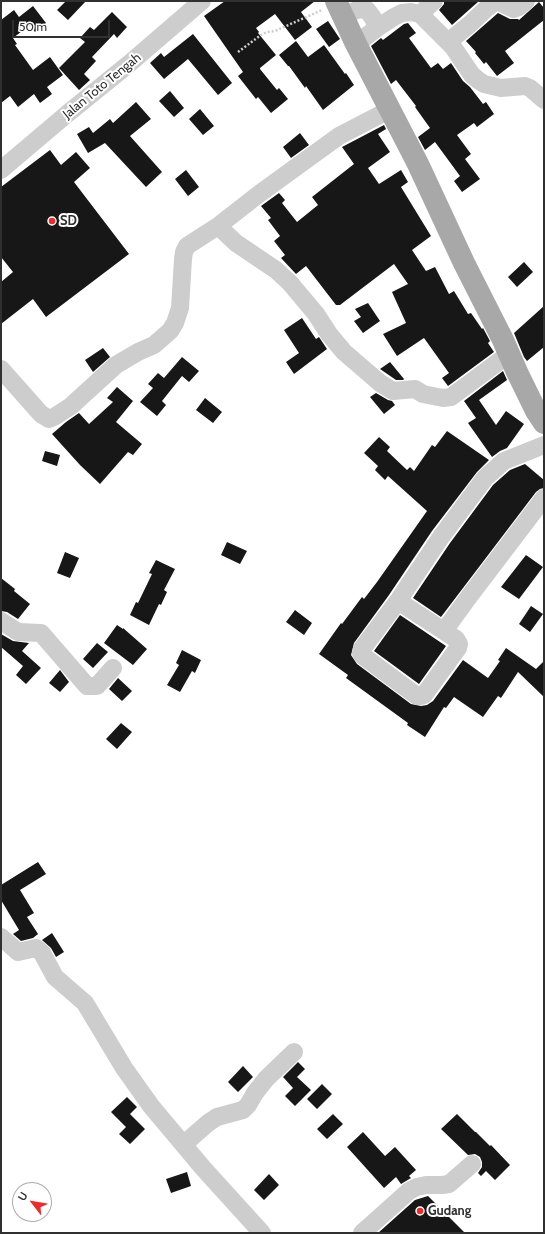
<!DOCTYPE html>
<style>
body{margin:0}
#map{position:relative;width:545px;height:1234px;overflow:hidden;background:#fff;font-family:Cabin,sans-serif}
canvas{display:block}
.frame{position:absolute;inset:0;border:2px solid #303030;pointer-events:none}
.north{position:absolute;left:12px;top:1182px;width:40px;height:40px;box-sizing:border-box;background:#fff;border:1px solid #acacac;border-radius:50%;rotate:301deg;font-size:11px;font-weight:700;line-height:16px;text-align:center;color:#303030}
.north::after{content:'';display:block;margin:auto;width:14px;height:18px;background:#f12928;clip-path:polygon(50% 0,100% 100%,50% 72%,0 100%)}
.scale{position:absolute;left:12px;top:20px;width:98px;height:18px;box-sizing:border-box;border:2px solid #303030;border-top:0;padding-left:5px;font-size:12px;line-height:14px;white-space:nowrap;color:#303030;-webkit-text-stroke:3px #fff;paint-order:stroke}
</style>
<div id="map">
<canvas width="545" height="1234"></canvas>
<div class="frame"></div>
<div class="north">U</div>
<div class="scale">50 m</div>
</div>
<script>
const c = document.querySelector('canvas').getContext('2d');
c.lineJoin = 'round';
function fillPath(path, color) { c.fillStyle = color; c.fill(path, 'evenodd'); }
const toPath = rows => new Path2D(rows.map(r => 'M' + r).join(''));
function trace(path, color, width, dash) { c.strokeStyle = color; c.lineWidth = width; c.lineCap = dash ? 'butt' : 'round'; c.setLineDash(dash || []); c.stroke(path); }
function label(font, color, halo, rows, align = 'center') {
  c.font = font + ' Cabin,sans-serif'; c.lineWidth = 4; c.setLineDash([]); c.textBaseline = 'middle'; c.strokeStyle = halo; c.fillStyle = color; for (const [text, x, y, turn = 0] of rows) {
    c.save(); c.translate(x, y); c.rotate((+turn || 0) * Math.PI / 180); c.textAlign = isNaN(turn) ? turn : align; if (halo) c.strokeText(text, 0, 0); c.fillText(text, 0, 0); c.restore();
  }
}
fillPath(toPath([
 [66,1,86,1,68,20,57,10],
 [225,1,315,1,301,12,312,27,295,40,275,14,256,28,259,32,258,33,276,55,260,68,260,69,277,90,279,88,288,99,271,113,258,97,256,99,238,76,243,72,204,16],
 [444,1,479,1,452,25,439,10,444,4],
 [539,2,544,8,544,20,505,51,514,63,497,76,486,62,484,64,475,53,476,52,466,41,498,13,510,19,518,19,519,20],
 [33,6,46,23,35,32,30,25,13,38,17,44,15,45,33,70,50,57,63,75,47,87,52,94,40,103,34,94,18,107,10,96,1,103,1,20,14,10,19,17],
 [112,12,127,27,117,38,114,34,92,57,96,61,84,74,90,80,79,90,59,68,85,42,80,38,90,27,94,30],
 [328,21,340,39,329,47,316,29],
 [408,23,416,33,409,38,431,68,438,63,443,69,451,63,463,81,470,87,483,104,486,102,494,114,477,127,474,123,457,135,471,154,465,159,480,179,462,192,454,181,460,176,435,142,425,150,418,137,430,128,415,107,416,106,396,80,391,84,371,46,381,38,383,40,404,24],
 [193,34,232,83,218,95,188,59,164,79,150,63,161,53,164,57],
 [296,41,308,57,324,45,345,74,346,73,354,85,323,110,306,86,305,88,289,66,288,66,279,55],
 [170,91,184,108,174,117,159,101],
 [136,102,151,119,130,136,162,172,146,187,105,143,88,153,77,134,89,127,93,133,110,119,113,123],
 [200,109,214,126,203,135,189,119],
 [384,125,386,129,378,134,390,152,368,168,379,184,401,170,408,182,401,187,431,236,412,250,426,271,435,267,449,294,454,291,468,314,471,313,482,329,483,328,490,341,488,343,494,352,448,386,442,378,449,373,424,338,397,356,383,334,406,323,392,292,408,284,394,264,340,305,336,305,306,266,296,274,281,258,285,255,274,241,280,236,268,220,271,218,261,206,279,193,285,200,282,203,297,222,318,205,312,197,354,164,342,147],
 [300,133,309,145,291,158,283,147],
 [50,150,61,165,76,152,90,168,74,182,129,254,46,317,33,299,1,324,1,282,13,272,1,257,1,187],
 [186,170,199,187,188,196,175,179],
 [524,262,533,272,517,287,508,277],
 [368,303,380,321,363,333,354,321,361,317,355,309],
 [544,306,544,347,527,361,524,357,514,333],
 [302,318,316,339,319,337,327,349,294,374,286,362,299,353,284,330],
 [103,348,110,357,93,372,85,360],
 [182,357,199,371,189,382,182,376,162,401,166,405,157,416,140,402,153,388,148,384,158,373,164,378],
 [390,362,404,379,403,380,396,380,380,369],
 [503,371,507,380,479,400,496,425,506,411,524,424,507,448,500,451,492,457,468,423,476,418,464,401],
 [117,387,133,401,116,422,142,444,133,455,128,452,100,484,80,465,52,434,66,422,79,413,89,424,113,402,107,398],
 [376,393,388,400,392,401,395,405,384,414,370,397],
 [205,398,222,412,213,423,196,410],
 [447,431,489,460,477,472,432,531,389,595,354,643,351,655,357,664,411,704,421,706,427,705,433,701,463,660,488,678,500,661,498,660,506,648,536,669,544,661,544,697,518,672,501,698,498,696,483,717,454,697,446,708,444,707,425,737,407,725,408,723,346,678,348,675,319,654,341,623,342,624,362,597,364,599,377,582,427,511,388,476,385,480,375,470,378,466,364,453,379,437,390,447,387,451,407,470,410,467,414,471,432,445,435,447],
 [45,451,60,455,57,466,42,461],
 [525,464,544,480,544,488,540,489,536,492,441,617,413,598,450,543,493,485,510,470],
 [227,542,247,551,240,564,221,555],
 [65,552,79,558,70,578,57,573],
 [526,555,543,567,519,599,501,587],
 [156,560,175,569,164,590,167,592,161,605,159,604,149,625,130,615,136,602,138,603,152,574,149,573],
 [1,578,15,589,14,591,30,604,18,619,7,612,1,611],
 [531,606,543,614,530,632,519,624],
 [295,610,312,623,304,635,286,622],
 [400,615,446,646,419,684,374,651],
 [117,625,123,629,123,628,147,649,133,665,104,643],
 [1,634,13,641,29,643,22,651,41,668,26,684,16,675,23,666,1,647],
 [97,643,108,652,93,668,83,659],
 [182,650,201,660,195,673,192,671,180,692,167,685,179,665,176,663],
 [60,670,69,682,60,692,49,683],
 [118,678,132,691,122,701,109,689],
 [121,723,132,732,117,749,106,739],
 [38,862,46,874,20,890,34,913,27,917,38,934,33,938,21,941,13,934,19,930,1,900,1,885],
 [52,933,64,952,56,957,51,948,42,940],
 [298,1062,305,1069,297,1077,311,1090,295,1106,285,1096,293,1088,283,1077],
 [243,1066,253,1077,238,1092,228,1082],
 [322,1084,332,1094,317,1109,307,1099],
 [127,1097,137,1107,130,1114,145,1129,130,1144,119,1134,126,1127,111,1112],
 [333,1114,343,1124,327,1139,317,1129],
 [457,1114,475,1132,476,1132,490,1146,491,1145,510,1165,495,1180,486,1171,481,1176,478,1173,482,1167,482,1162,480,1157,475,1154,468,1155,441,1129],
 [363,1132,385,1156,395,1147,416,1170,409,1176,411,1178,401,1184,396,1177,384,1188,347,1147],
 [187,1172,191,1186,171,1193,166,1179],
 [269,1174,279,1185,264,1200,254,1190],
 [428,1196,465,1233,378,1233,415,1200]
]), '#171717');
trace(toPath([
 [238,52,261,35,267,32,275,31,322,10]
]), '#cdcdcd', 2.5, [2, 2]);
trace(toPath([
 [497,1,514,9,519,7,526,1],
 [420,14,434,1],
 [343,16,359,9,367,10,373,18,377,28],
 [448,42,469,25,488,7,496,1],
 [356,44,377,28,394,17,402,13,411,12,420,14,453,47,472,75,478,80,484,84,501,88,525,86,530,88,544,100],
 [1,170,67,114,130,63,202,1],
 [218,226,236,243,276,270,290,283,316,314,329,334,344,352,380,383,393,391,415,389,423,394,443,398,451,397,509,354],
 [1,369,41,414,49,419,54,417,71,406,116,365,138,352,154,345,170,331,175,323,180,308,183,259,184,252,187,246,218,226,259,194,339,136,389,110],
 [398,601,362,649,361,653,363,656,417,696,421,696,424,695,458,648,459,644,456,639,398,601,441,537,485,478,504,461,544,445],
 [1,621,18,632,41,633,87,686,97,686,113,668],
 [444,631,468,598,544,498],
 [1,937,18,952,36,948,42,953,55,977,85,1003,124,1068,151,1106,203,1168,262,1233],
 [184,1144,208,1123,217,1117,243,1110,248,1105,255,1093,266,1079,294,1052],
 [362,1233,409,1191,417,1187,426,1185,442,1185,449,1184,472,1164]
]), '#cdcdcd', 18);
trace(toPath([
 [336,1,356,44,418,164,464,263,503,340,517,372,536,411,544,423]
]), '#a8a8a8', 22);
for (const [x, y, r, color] of [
 [52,221,4,"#f12928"],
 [420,1211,4,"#f12928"]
]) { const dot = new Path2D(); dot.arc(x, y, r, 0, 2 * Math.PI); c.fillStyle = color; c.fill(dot); trace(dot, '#fff', 1.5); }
label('13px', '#303030', '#fff', [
 ["Jalan Toto Tengah",102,86,-39]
]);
label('bold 13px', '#303030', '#fff', [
 ["SD",60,221],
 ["Gudang",428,1211]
], 'left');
</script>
